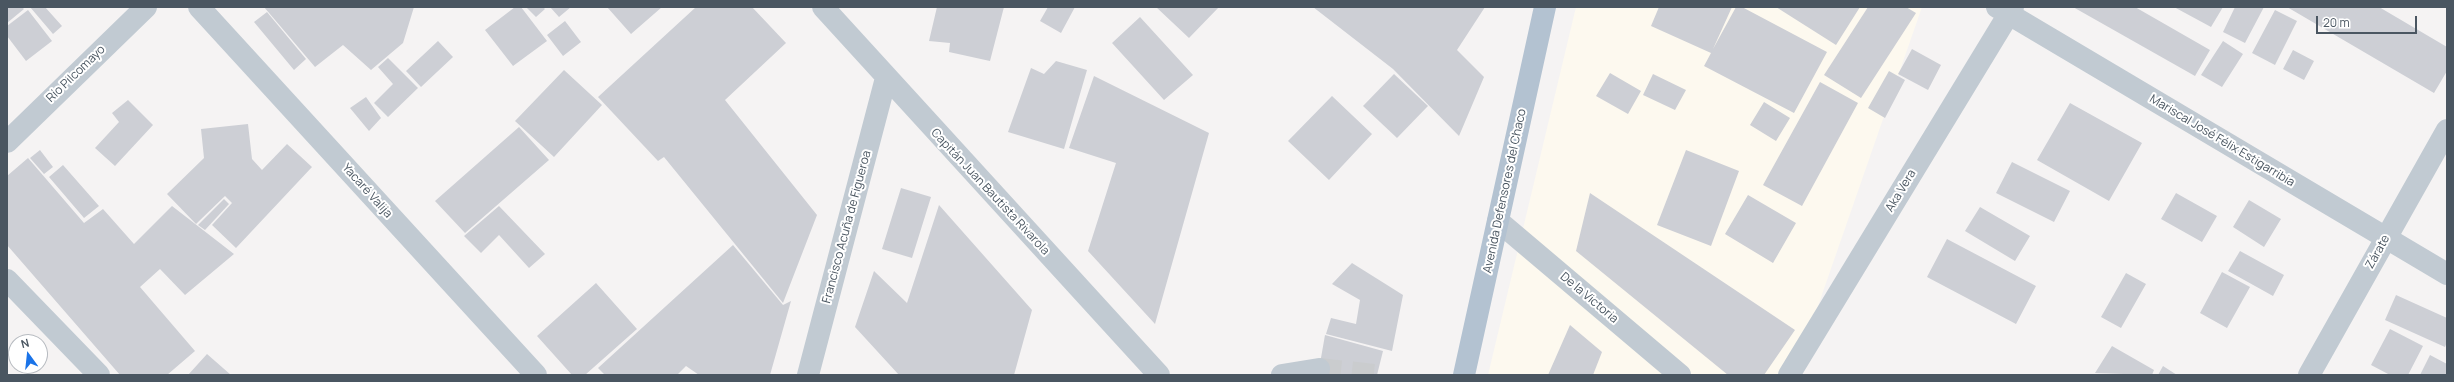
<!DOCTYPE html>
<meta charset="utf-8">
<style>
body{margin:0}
#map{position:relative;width:2454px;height:382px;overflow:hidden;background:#f5f3f3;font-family:Manrope,sans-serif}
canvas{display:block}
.frame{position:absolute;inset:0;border:8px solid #4a5661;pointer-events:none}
.north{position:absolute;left:8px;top:334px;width:40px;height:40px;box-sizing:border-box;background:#fff;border:1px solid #b7bbc0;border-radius:50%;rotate:345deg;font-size:11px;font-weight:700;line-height:16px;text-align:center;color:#4a5661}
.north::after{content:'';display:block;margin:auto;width:14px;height:18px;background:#1a73e8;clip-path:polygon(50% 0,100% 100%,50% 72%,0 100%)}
.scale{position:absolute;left:2316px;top:16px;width:101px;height:18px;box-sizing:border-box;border:2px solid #4a5661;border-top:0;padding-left:5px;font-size:12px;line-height:14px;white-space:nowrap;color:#4a5661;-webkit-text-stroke:3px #fff;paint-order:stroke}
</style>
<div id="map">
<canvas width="2454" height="382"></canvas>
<div class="frame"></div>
<div class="north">N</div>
<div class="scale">20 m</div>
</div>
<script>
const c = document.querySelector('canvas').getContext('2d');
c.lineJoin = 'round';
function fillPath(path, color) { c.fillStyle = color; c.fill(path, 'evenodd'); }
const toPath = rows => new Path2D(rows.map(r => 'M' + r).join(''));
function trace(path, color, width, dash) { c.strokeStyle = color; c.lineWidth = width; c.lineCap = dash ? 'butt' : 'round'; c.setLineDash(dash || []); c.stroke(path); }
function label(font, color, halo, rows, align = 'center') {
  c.font = font + ' Manrope,sans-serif'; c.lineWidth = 4; c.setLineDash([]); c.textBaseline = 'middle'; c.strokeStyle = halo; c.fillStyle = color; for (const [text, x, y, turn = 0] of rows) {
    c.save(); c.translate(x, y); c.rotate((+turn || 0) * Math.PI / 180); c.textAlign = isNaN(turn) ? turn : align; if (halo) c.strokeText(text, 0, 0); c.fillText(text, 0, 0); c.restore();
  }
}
fillPath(toPath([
 [1576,7,1922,7,1794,375,1488,375]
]), '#fdf9ef');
fillPath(toPath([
 [7,7,22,7,24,9,7,23],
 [30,7,45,7,62,26,53,34],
 [264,7,414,7,403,43,371,70,343,45,315,67],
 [515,7,521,7,547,41,513,66,485,30],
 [526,7,543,7,545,9,536,17],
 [550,7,571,7,559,17],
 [607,7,662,7,631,34],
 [696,7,752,7,786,43,725,100,817,215,783,303,664,157,658,161,598,97],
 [937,7,1004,7,990,61,949,52,950,43,929,41],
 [1048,7,1075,7,1061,33,1040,21],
 [1156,7,1219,7,1189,38],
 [1313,7,1485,7,1457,50,1484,77,1459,136,1393,69],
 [1659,7,1732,7,1713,49,1736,7,1742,7,1827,52,1794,113,1704,66,1711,53,1651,26],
 [1776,7,1860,7,1836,45],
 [1868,7,1906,7,1916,13,1861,98,1824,75],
 [2073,7,2135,7,2210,50,2195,76],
 [2174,7,2223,7,2211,27],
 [2235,7,2264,7,2245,43,2223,32],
 [2287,7,2379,7,2447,47,2447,71,2434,93],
 [28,10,52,41,26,61,7,36,7,26],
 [2275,10,2297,21,2275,65,2252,53],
 [267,12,306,59,294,70,254,22],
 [1140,17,1193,75,1164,100,1112,43],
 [565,21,581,42,563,56,547,35],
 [438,41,453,57,421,87,406,71],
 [2223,41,2243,54,2222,87,2201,75],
 [1912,49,1941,65,1928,90,1898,74],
 [2293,50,2314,61,2304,80,2283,69],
 [388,58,418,88,388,117,374,103,393,84,378,67],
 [1056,61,1087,70,1064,149,1008,132,1031,68,1044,74],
 [564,70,602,105,554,157,515,121],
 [1889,71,1905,80,1885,118,1868,108],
 [1610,73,1641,91,1628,114,1596,96],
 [1394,74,1428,106,1397,138,1363,106],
 [1653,74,1686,90,1675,110,1643,95],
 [1094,76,1209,133,1155,324,1088,251,1116,163,1069,148],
 [1820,82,1858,103,1802,206,1763,185],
 [1332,96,1372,134,1329,180,1288,141],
 [366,97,381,118,369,131,350,108],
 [128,100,153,125,115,166,95,148,119,122,112,113],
 [1764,102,1790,118,1776,141,1750,125],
 [2070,103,2142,143,2109,201,2037,160],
 [248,124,252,159,262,170,287,144,312,167,236,248,212,225,232,203,225,196,196,224,167,194,204,158,201,129],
 [519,127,549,160,465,233,435,201],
 [40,150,53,167,44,174,30,158],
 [1686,150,1739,171,1711,246,1657,225],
 [28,158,84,223,103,209,134,244,172,206,234,254,185,295,160,269,140,287,195,351,167,375,120,375,7,245,7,176],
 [2012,162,2070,191,2054,222,1996,193],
 [63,165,99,206,84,218,49,177],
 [901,188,931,197,912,258,882,249],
 [1590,193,1795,330,1764,375,1728,375,1576,251],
 [2176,193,2217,216,2202,242,2161,219],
 [1748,195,1796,223,1773,263,1725,234],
 [224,199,229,204,205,230,198,225],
 [2249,200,2281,219,2264,247,2233,227],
 [939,205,1032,310,1014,375,899,375,855,327,874,271,907,303],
 [499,206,545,254,529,268,499,235,481,253,464,236],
 [1980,207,2030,236,2015,261,1965,231],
 [1947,239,2036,286,2016,324,1927,277],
 [733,245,783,305,791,301,770,375,699,375,686,366,677,375,605,375,598,368],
 [2240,251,2284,275,2273,296,2228,271],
 [1352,263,1403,295,1392,351,1326,334,1331,318,1356,324,1360,300,1332,284],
 [2222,272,2250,287,2227,328,2200,313],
 [2126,273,2146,284,2121,328,2101,317],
 [596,283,637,329,585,375,572,375,537,336],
 [2396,295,2447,318,2447,342,2445,347,2385,320],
 [1570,325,1602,352,1593,375,1548,375],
 [2390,329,2423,346,2408,375,2390,375,2371,365],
 [1325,335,1383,351,1377,375,1318,375],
 [2112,346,2154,370,2152,375,2095,373],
 [207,354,231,375,188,375],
 [2430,355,2447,364,2447,375,2420,375],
 [2163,366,2177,375,2158,375]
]), '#cdcfd5');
trace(toPath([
 [1319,369,1375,375]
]), '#caccce', 22, [22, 11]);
trace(toPath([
 [199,7,536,375],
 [823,7,1159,375],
 [1997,7,2447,274],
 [7,142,146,7],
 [1498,221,1680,375],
 [7,280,99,375],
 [808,375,886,78],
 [1282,375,1319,369],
 [1789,375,2013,7],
 [2309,375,2447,130]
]), '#c1cad2', 22);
trace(toPath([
 [1464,375,1545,7]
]), '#b3c2d1', 22);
label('12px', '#4a5661', '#fff', [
 ["Río Pilcomayo",76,74,-44],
 ["Mariscal José Félix Estigarribia",2222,141,31],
 ["Yacaré Valija",367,191,48],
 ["Avenida Defensores del Chaco",1505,191,-78],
 ["Aka Vera",1901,191,-59],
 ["Capitán Juan Bautista Rivarola",990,192,47],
 ["Francisco Acuña de Figueroa",847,227,-75],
 ["Zárate",2378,252,-61],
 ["De la Victoria",1589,298,40]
]);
</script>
